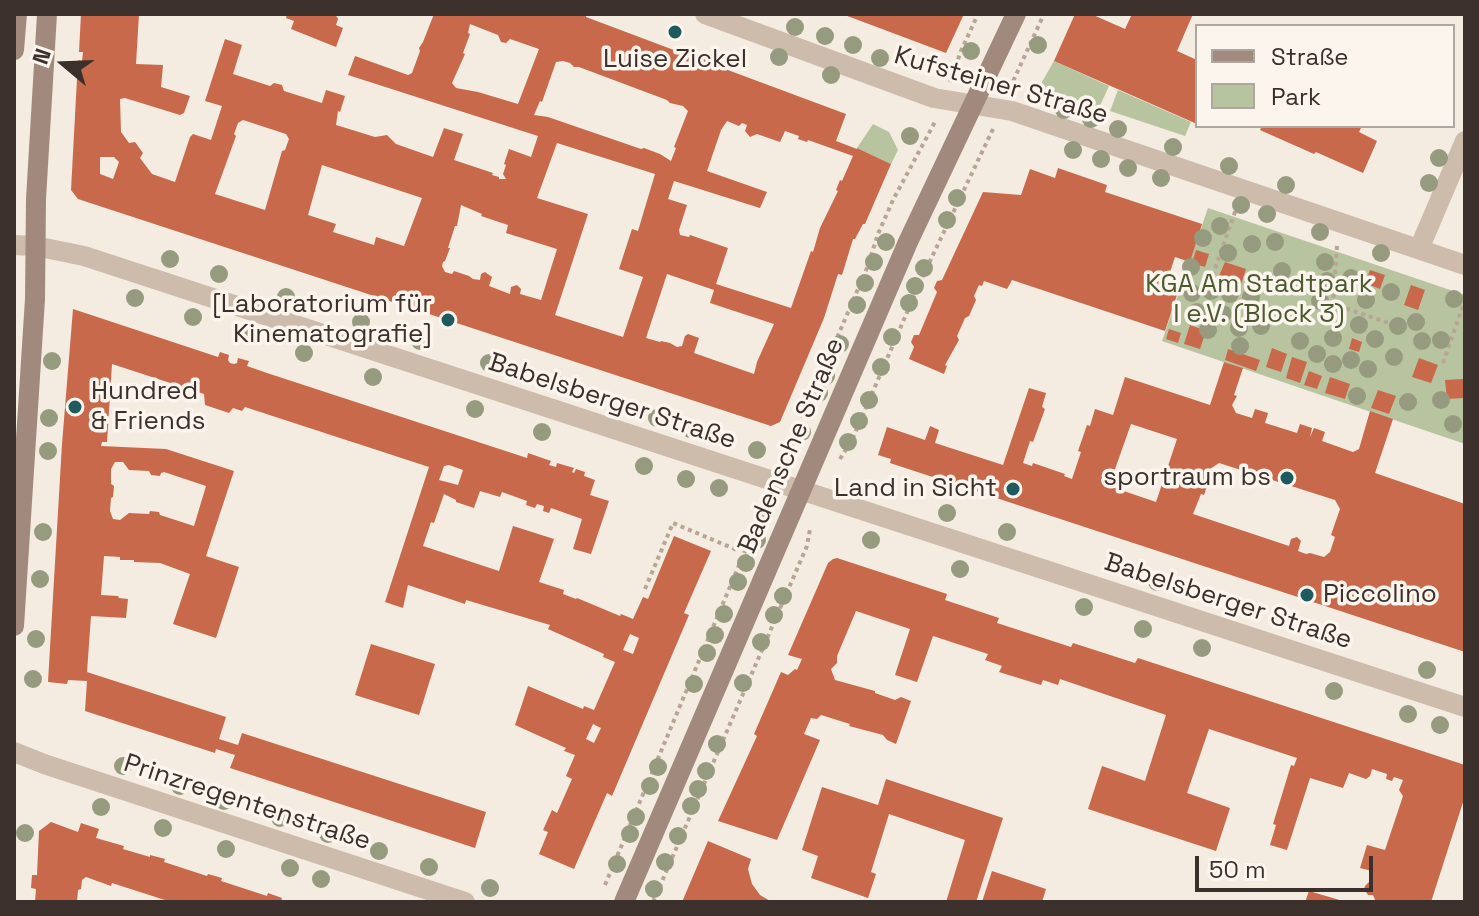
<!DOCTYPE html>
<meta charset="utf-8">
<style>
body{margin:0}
#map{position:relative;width:1479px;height:916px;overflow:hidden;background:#f4ebe1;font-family:"Space Grotesk",sans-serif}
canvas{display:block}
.frame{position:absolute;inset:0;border:16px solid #3b302b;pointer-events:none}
.legend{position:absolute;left:1195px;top:24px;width:260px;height:104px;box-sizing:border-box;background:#fbf5ee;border:2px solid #aea6a0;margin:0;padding:10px 14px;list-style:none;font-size:24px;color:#3b302b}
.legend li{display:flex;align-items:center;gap:16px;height:40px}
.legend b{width:40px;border:2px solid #aea6a0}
.north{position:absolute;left:24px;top:24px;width:80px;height:80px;-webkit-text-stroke:6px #fbf5ee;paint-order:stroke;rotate:289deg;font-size:22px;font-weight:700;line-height:32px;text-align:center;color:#3b302b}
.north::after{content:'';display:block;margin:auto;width:28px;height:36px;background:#3b302b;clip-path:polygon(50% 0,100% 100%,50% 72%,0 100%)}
.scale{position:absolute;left:1195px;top:856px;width:178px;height:36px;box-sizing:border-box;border:4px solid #3b302b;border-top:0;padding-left:10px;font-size:24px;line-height:28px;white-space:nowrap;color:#3b302b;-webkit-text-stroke:6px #fbf5ee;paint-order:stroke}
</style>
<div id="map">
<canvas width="1479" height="916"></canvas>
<div class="frame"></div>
<ul class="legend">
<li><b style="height:10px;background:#a18a7d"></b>Straße</li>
<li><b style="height:22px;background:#b8c4a0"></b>Park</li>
</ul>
<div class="north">N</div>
<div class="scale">50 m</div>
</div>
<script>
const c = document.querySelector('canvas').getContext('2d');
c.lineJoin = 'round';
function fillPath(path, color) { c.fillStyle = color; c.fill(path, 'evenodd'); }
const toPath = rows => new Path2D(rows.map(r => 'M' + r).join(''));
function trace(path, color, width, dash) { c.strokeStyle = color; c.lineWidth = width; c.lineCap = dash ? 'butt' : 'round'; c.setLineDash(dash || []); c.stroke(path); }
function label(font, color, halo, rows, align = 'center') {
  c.font = font + ' "Space Grotesk",sans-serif'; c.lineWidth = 7; c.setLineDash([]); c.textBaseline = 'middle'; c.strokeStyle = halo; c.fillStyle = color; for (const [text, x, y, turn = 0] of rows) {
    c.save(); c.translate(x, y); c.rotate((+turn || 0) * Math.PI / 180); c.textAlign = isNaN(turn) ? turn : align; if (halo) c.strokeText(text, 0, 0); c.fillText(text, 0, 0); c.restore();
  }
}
fillPath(toPath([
 [1054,61,1109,86,1099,108,1039,87],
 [1118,90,1191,122,1185,136,1110,111],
 [873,124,889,132,898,150,891,164,857,148],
 [1208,208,1465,295,1465,444,1162,341]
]), '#b8c4a0');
fillPath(toPath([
 [81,14,139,14,136,64,163,65,161,87,190,96,184,113,180,115,125,98,120,99,121,132,129,143,135,142,143,153,140,158,152,174,175,182,190,137,193,134,211,140,222,106,205,101,225,39,242,45,233,74,270,86,274,83,282,85,284,91,322,103,326,90,345,96,340,112,338,111,336,125,375,137,387,135,396,144,433,157,444,128,463,134,454,160,493,173,492,175,499,177,499,179,506,179,503,174,506,165,504,164,509,149,531,157,538,136,348,75,355,56,408,75,412,73,420,51,419,48,423,42,434,14,586,14,586,17,695,58,696,53,710,58,709,63,846,114,836,141,857,149,857,148,891,164,865,224,863,224,855,239,853,239,842,275,838,274,824,318,780,422,771,426,78,199,71,190,78,60,82,61,83,52,79,52],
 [470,24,498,35,501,42,506,43,510,39,539,49,518,104,478,92,456,88,452,83,465,54,463,53,470,34,468,33],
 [563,61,570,63,574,67,579,67,667,100,670,103,683,106,688,111,674,147,676,148,671,161,660,154,644,148,641,149,548,117,534,115,540,101,542,102,556,62],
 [243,120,286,134,289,139,285,150,282,151,265,210,215,194,236,136,234,134,238,123],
 [727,121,739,126,742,123,747,125,745,131,750,137,757,134,780,142,785,131,799,136,798,139,807,142,808,140,853,156,842,181,840,180,836,190,838,191,820,228,813,252,811,251,791,308,716,284,728,248,690,235,689,237,680,235,679,230,687,205,668,199,674,181,760,208,767,192,707,171,721,130],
 [557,143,655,174,638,231,632,229,619,269,643,277,623,337,555,315,588,214,537,198],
 [100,157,114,157,119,162,113,179,100,174],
 [322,165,422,198,404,246,376,237,374,245,333,232,336,224,308,215],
 [461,205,482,214,481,216,508,225,506,233,557,249,541,300,520,294,521,289,517,285,511,287,510,294,489,286,492,277,485,272,481,274,480,280,473,279,469,276,454,271,452,274,445,272,442,266,443,262,445,261,450,248,448,248,455,226,457,226],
 [667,274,714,290,710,303,774,324,757,362,754,374,694,353,699,338,688,334,685,336,682,346,677,347,670,343,661,341,660,342,646,338],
 [287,14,335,14,338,19,336,25,343,28,336,47,291,29,294,21,286,18],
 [842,14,964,14,946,53],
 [1075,14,1091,14,1125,29,1132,14,1193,14,1177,51,1197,60,1197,124,1054,61],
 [1262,126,1362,126,1359,132,1377,141,1363,173,1316,152,1314,154,1260,130],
 [1058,168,1107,185,1105,192,1202,224,1190,262,1175,257,1165,287,1178,292,1165,331,1012,280,1007,289,984,281,982,286,979,285,974,296,976,300,969,316,965,318,957,336,959,340,945,365,947,366,944,374,909,359,914,347,911,342,914,335,919,335,937,292,934,288,937,281,942,280,983,192,1021,195,1030,169,1055,178],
 [1196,250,1209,254,1205,267,1192,263],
 [1225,262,1246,269,1241,284,1219,276],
 [1370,270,1385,275,1380,289,1365,283],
 [1257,273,1269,277,1264,289,1252,285],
 [1411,285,1425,290,1418,310,1404,305],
 [73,309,218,357,220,352,229,355,228,360,230,363,234,364,237,363,238,358,249,361,247,366,267,373,527,458,528,453,551,461,549,465,556,467,557,463,574,468,572,472,574,473,576,469,585,472,584,476,595,480,590,495,609,501,591,554,573,549,582,519,551,508,549,513,543,511,544,506,537,504,535,508,526,505,527,501,502,492,500,497,480,491,474,508,456,502,456,500,444,494,434,523,431,522,423,546,499,571,513,526,554,539,539,582,564,590,563,594,576,599,577,598,620,616,621,614,633,619,643,597,648,599,674,536,711,551,684,613,689,615,612,796,607,793,574,869,539,854,548,832,543,830,552,810,557,813,572,779,566,776,575,755,564,751,566,748,515,725,528,686,583,709,584,706,594,710,615,662,603,657,604,654,548,629,550,625,466,600,465,604,408,585,403,608,385,602,429,467,245,407,242,411,233,408,229,413,205,405,204,394,112,364,107,442,102,442,101,446,166,449,234,471,206,556,239,567,216,638,173,624,190,574,160,563,134,562,134,560,120,560,120,557,104,556,101,595,118,596,119,598,128,599,126,618,91,616,87,672,226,717,219,739,238,745,242,733,486,812,475,848,230,768,235,755,216,749,215,753,85,711,87,681,68,680,67,684,48,682,62,444],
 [115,462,123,462,129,470,149,471,151,475,160,476,161,473,164,472,206,486,194,526,160,515,159,512,150,511,149,514,129,513,120,520,113,519,110,511,111,498,113,497,114,486,111,484,111,469],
 [449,465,463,470,458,485,439,480,444,466],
 [630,634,639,638,633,654,623,650],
 [593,724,601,728,594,743,586,739],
 [1190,325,1206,331,1200,349,1184,344],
 [1169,329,1181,333,1178,343,1166,339],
 [1352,338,1362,342,1359,352,1349,349],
 [1272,348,1287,354,1281,372,1266,367],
 [1228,349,1260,360,1256,371,1225,360],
 [1292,357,1307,362,1300,383,1286,378],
 [1419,358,1438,365,1431,383,1412,377],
 [1224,362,1243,368,1234,395,1237,396,1232,405,1236,413,1252,418,1255,409,1268,413,1265,423,1297,433,1300,424,1312,428,1310,437,1314,428,1325,432,1322,441,1353,452,1359,449,1370,411,1393,419,1375,473,1465,504,1465,652,890,463,891,459,878,455,887,427,925,440,930,426,939,430,935,443,1003,465,1029,388,1046,393,1042,407,1045,409,1033,442,1030,441,1023,463,1032,466,1033,463,1065,474,1064,476,1072,479,1081,452,1078,451,1087,425,1090,426,1095,409,1113,415,1125,377,1210,405],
 [1131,424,1177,439,1156,502,1109,486],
 [1219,463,1335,500,1340,509,1331,535,1335,537,1330,552,1324,557,1310,553,1306,554,1298,551,1301,541,1297,537,1291,539,1289,546,1193,514,1201,494,1204,495,1208,483,1205,482,1210,469],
 [1309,371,1322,376,1317,389,1304,385],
 [1330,377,1350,384,1345,399,1325,393],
 [1463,379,1464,398,1447,399,1445,380],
 [1378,390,1396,396,1389,414,1371,408],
 [837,558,947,594,945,600,999,618,997,623,1071,647,1073,643,1135,663,1138,658,1465,765,1465,796,1431,902,1376,902,1373,895,1368,895,1364,889,1365,886,1369,882,1372,871,1360,868,1367,845,1385,850,1403,796,1399,790,1403,780,1394,777,1392,781,1386,779,1387,774,1372,769,1370,776,1366,779,1349,773,1343,788,1310,778,1287,850,1270,845,1276,825,1273,824,1291,765,1294,766,1297,758,1209,729,1187,793,1230,808,1216,851,1088,809,1102,766,1145,781,1166,715,1060,679,1058,685,1043,680,1041,685,999,672,1002,666,985,660,988,654,933,636,917,682,895,675,910,629,856,611,837,656,837,663,831,669,835,680,875,691,875,693,895,700,901,697,911,701,896,744,887,740,883,735,849,726,850,724,821,715,817,719,811,718,804,734,820,740,777,840,718,821,757,736,754,734,781,672,788,675,795,669,797,670,802,659,788,655,828,563,833,559],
 [371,644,435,664,419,715,355,695],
 [886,779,1003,818,976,902,946,902,965,840,889,814,871,872,876,874,868,898,811,878,818,856,802,850,822,787,878,805],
 [51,822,78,832,81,823,99,829,96,838,124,846,123,849,150,857,150,855,165,859,164,862,207,876,208,874,222,878,221,881,267,896,268,893,282,898,281,902,171,902,112,883,111,886,86,877,82,880,81,889,78,890,77,902,35,902,36,889,31,888,32,875,37,875,39,831],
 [708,841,751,859,748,869,752,884,760,895,772,902,682,902],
 [992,871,1046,889,1042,902,982,902],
 [1309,891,1343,901,1343,902,1305,902]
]), '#c8694b');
trace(toPath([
 [950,82,961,51,978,14],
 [1010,88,1044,14],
 [1337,246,1333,304,1389,323],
 [1222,283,1211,280,1236,209],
 [1443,363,1465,300],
 [790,456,794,438,867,268,878,234,893,200,936,120],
 [840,459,852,440,921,280,993,129],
 [645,589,673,523,737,550],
 [605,885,755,527,760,519,767,512],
 [653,902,807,546,810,529]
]), '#b9a596', 4, [4, 4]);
trace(toPath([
 [705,14,934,98,1012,111,1465,265],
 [14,245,35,246,84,256,1465,707],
 [1419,249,1465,141],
 [14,752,44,764,465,902]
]), '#cdbbac', 20);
trace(toPath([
 [14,50,17,14],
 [14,626,35,299,36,199,47,14],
 [624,902,908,242,1016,14]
]), '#a18a7d', 20);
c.fillStyle = '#969b7f';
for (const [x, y] of [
 [795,27],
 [825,36],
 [853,45],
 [1038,45],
 [971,51],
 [779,57],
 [880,58],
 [831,75],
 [1064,110],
 [1091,119],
 [1118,129],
 [910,136],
 [1173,147],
 [1073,150],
 [1439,158],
 [1101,159],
 [1229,166],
 [1128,168],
 [1161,178],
 [1429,183],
 [1286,185],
 [957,198],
 [1241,205],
 [1267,214],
 [947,220],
 [1220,226],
 [1320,232],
 [1203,238],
 [886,242],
 [1275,242],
 [1252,244],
 [1228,253],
 [1381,253],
 [170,259],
 [874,262],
 [1325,262],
 [1191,267],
 [924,268],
 [1282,271],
 [219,274],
 [1351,278],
 [1327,281],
 [865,283],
 [915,286],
 [1211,291],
 [1391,292],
 [1192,293],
 [1230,294],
 [286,297],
 [1251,297],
 [135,298],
 [1454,299],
 [1366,300],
 [1320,301],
 [909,303],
 [857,305],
 [1197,312],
 [1223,314],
 [193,317],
 [361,322],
 [1416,322],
 [1359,325],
 [1261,326],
 [1398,326],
 [1239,328],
 [1208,330],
 [251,336],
 [892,337],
 [1333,338],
 [1375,339],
 [1441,340],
 [420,341],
 [1300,341],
 [1422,341],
 [840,344],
 [1240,346],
 [304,353],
 [1317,354],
 [1394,357],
 [1351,360],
 [52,361],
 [489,363],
 [1333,364],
 [881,367],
 [1368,369],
 [826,376],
 [373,377],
 [559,385],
 [819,393],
 [1357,396],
 [869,400],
 [1441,400],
 [1408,402],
 [475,409],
 [49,418],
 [657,418],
 [859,421],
 [1453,424],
 [690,429],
 [542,432],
 [802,432],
 [848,442],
 [757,450],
 [48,451],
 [644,466],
 [686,479],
 [719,488],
 [947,513],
 [43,532],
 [1007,532],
 [757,540],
 [871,540],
 [746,563],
 [960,569],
 [40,579],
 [738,582],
 [1157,582],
 [783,596],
 [1084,607],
 [724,614],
 [774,615],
 [1279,620],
 [1143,629],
 [715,635],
 [36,639],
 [761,642],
 [1202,648],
 [707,653],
 [1427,670],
 [33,679],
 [743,683],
 [694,684],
 [1334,691],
 [1408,714],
 [1440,725],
 [717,744],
 [123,766],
 [658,767],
 [706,771],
 [180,786],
 [650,786],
 [698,789],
 [224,801],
 [691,806],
 [101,807],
 [636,817],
 [280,818],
 [163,828],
 [25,833],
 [328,834],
 [630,834],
 [678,836],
 [226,849],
 [379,851],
 [665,862],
 [617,864],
 [429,867],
 [290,868],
 [321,879],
 [490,888],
 [654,889]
]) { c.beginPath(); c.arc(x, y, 9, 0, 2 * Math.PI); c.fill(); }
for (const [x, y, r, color] of [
 [675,32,8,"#1f5a5e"],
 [448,320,8,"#1f5a5e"],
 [75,407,8,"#1f5a5e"],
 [1287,478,8,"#1f5a5e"],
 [1013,489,8,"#1f5a5e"],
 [1307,595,8,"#1f5a5e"]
]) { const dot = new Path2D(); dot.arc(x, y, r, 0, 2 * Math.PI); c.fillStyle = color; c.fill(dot); trace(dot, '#fbf5ee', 3); }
label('26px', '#3b302b', '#fbf5ee', [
 ["Luise Zickel",675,60,"center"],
 ["[Laboratorium für",432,305],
 ["Kinematografie]",432,335],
 ["Hundred",91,392,"left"],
 ["& Friends",91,422,"left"],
 ["sportraum bs",1271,478],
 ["Land in Sicht",997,489],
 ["Piccolino",1323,595,"left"]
], 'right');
label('26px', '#3b302b', '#fbf5ee', [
 ["Kufsteiner Straße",1001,86,16],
 ["Babelsberger Straße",612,402,18],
 ["Badensche Straße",792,446,-67],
 ["Babelsberger Straße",1228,602,18],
 ["Prinzregentenstraße",247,803,18]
]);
label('26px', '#4a5a2e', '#fbf5ee', [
 ["KGA Am Stadtpark",1259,285],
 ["I e.V. (Block 3)",1259,315]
]);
</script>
